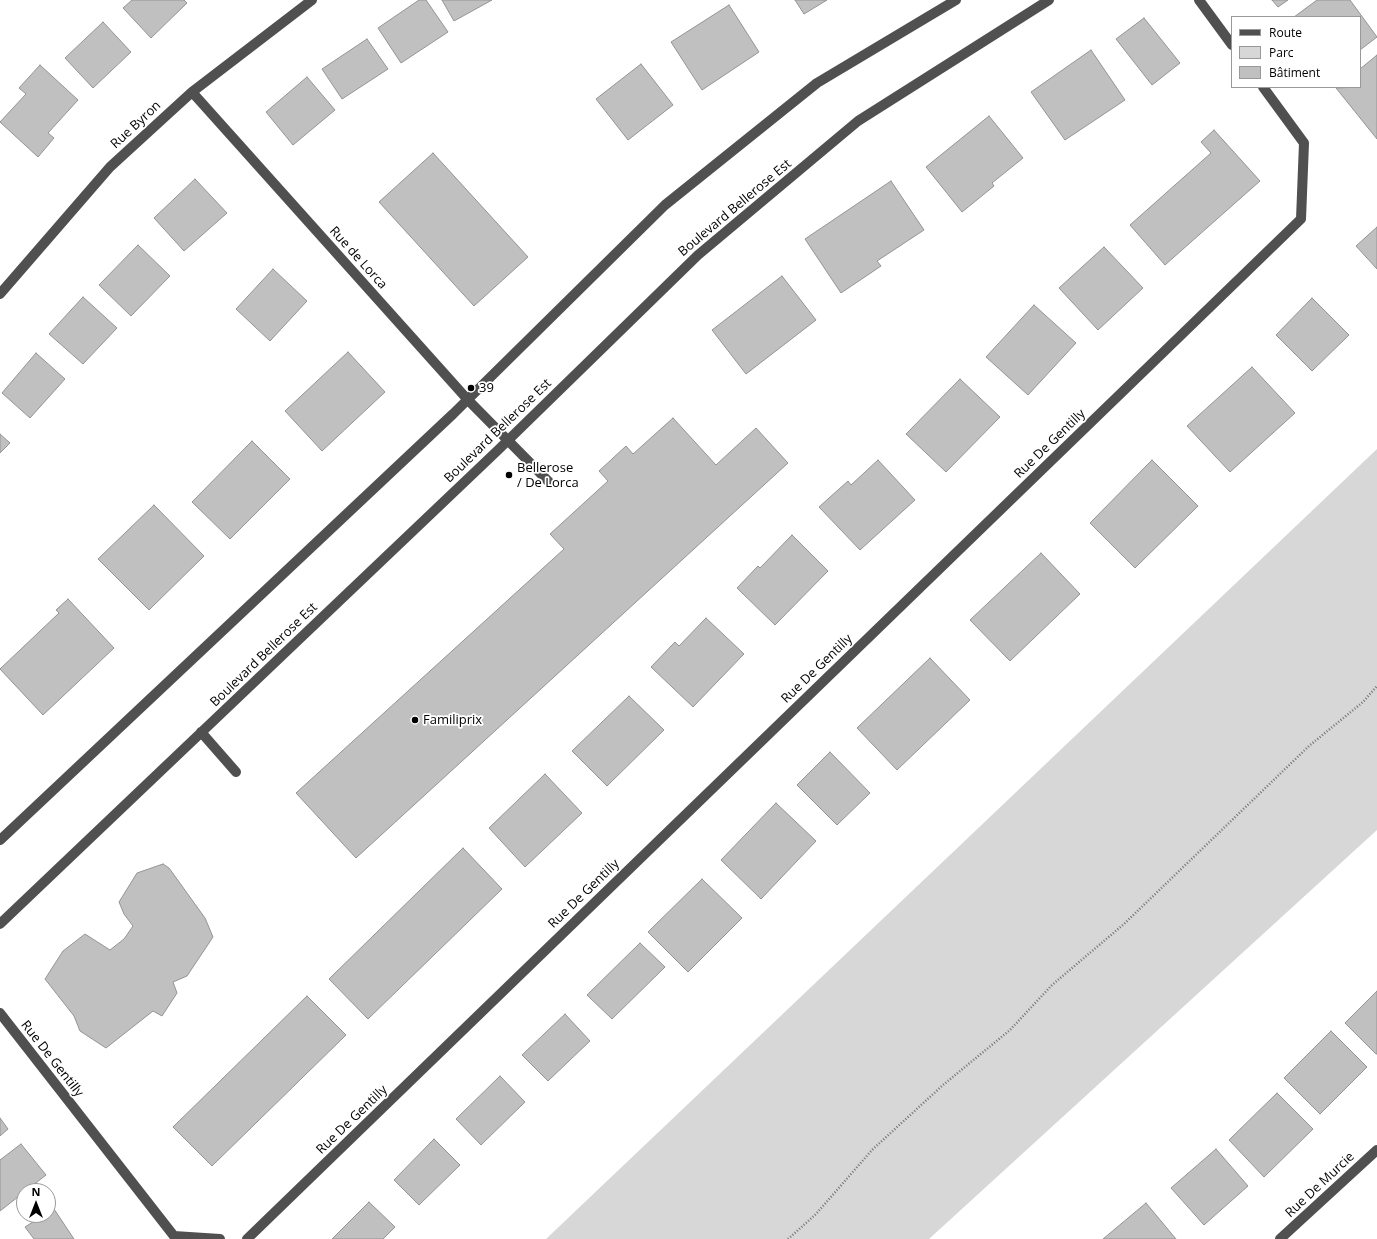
<!DOCTYPE html>
<meta charset="utf-8">
<style>
body{margin:0}
#map{position:relative;width:1377px;height:1239px;overflow:hidden;background:#fff;font-family:"Open Sans",sans-serif}
canvas{display:block}
.legend{position:absolute;left:1231px;top:16px;width:130px;height:72px;box-sizing:border-box;background:#fff;border:1px solid #999;margin:0;padding:5px 7px;list-style:none;font-size:12px;color:#000}
.legend li{display:flex;align-items:center;gap:8px;height:20px}
.legend b{width:20px;border:1px solid #999}
.north{position:absolute;left:16px;top:1183px;width:40px;height:40px;box-sizing:border-box;background:#fff;border:1px solid #999;border-radius:50%;rotate:0deg;font-size:11px;font-weight:700;line-height:16px;text-align:center;color:#000}
.north::after{content:'';display:block;margin:auto;width:14px;height:18px;background:#000;clip-path:polygon(50% 0,100% 100%,50% 72%,0 100%)}
</style>
<div id="map">
<canvas width="1377" height="1239"></canvas>
<ul class="legend">
<li><b style="height:5px;background:#505050"></b>Route</li>
<li><b style="height:11px;background:#d7d7d7"></b>Parc</li>
<li><b style="height:11px;background:#c0c0c0"></b>Bâtiment</li>
</ul>
<div class="north">N</div>
</div>
<script>
const c = document.querySelector('canvas').getContext('2d');
c.lineJoin = 'round';
function fillPath(path, color) { c.fillStyle = color; c.fill(path, 'evenodd'); }
const toPath = rows => new Path2D(rows.map(r => 'M' + r).join(''));
function trace(path, color, width, dash) { c.strokeStyle = color; c.lineWidth = width; c.lineCap = dash ? 'butt' : 'round'; c.setLineDash(dash || []); c.stroke(path); }
function label(font, color, halo, rows, align = 'center') {
  c.font = font + ' "Open Sans",sans-serif'; c.lineWidth = 3.5; c.setLineDash([]); c.textBaseline = 'middle'; c.strokeStyle = halo; c.fillStyle = color; for (const [text, x, y, turn = 0] of rows) {
    c.save(); c.translate(x, y); c.rotate((+turn || 0) * Math.PI / 180); c.textAlign = isNaN(turn) ? turn : align; if (halo) c.strokeText(text, 0, 0); c.fillText(text, 0, 0); c.restore();
  }
}
fillPath(toPath([
 [1377,449,1377,830,929,1239,546,1239]
]), '#d7d7d7');
const building = toPath([
 [132,0,184,0,187,3,151,38,123,8,132,0],
 [419,0,426,0,448,32,401,63,378,28,419,0],
 [442,0,492,0,454,21,442,0],
 [795,0,827,0,804,14,795,0],
 [1272,0,1288,0,1278,7,1272,0],
 [1317,0,1350,0,1377,37,1360,50,1360,17,1294,17,1317,0],
 [729,5,759,52,702,90,671,42,729,5],
 [1144,18,1180,63,1152,85,1116,39,1144,18],
 [103,22,131,52,93,88,65,58,103,22],
 [367,39,388,69,342,99,322,69,367,39],
 [1091,50,1125,100,1065,140,1031,92,1091,50],
 [1377,55,1377,139,1336,88,1360,87,1360,69,1377,55],
 [641,64,673,105,628,140,596,99,641,64],
 [40,65,78,100,48,133,54,138,38,157,0,122,26,94,19,88,40,65],
 [307,77,335,110,293,145,266,112,307,77],
 [989,116,1023,158,992,183,994,186,962,212,926,167,989,116],
 [1214,130,1260,181,1165,265,1130,225,1211,153,1201,142,1214,130],
 [433,153,528,257,474,306,379,202,433,153],
 [195,179,227,213,184,251,154,218,195,179],
 [891,181,924,230,877,261,881,266,841,293,805,239,891,181],
 [1377,227,1377,269,1356,246,1377,227],
 [138,245,170,276,131,316,99,285,138,245],
 [1104,247,1143,288,1098,330,1059,288,1104,247],
 [273,269,307,301,270,341,236,309,273,269],
 [782,276,816,320,746,374,712,330,782,276],
 [83,297,117,328,83,364,49,334,83,297],
 [1312,298,1349,335,1312,371,1276,335,1312,298],
 [1034,305,1076,343,1028,395,986,357,1034,305],
 [348,352,385,392,322,451,285,411,348,352],
 [36,353,65,379,30,418,2,393,36,353],
 [1252,367,1295,413,1230,472,1187,426,1252,367],
 [960,379,1000,417,946,472,906,434,960,379],
 [673,418,716,465,756,428,788,463,356,858,296,793,564,549,550,534,608,481,599,471,626,446,633,454,673,418],
 [0,434,10,443,0,453,0,434],
 [252,441,290,479,230,539,192,502,252,441],
 [878,460,915,500,860,550,819,507,848,481,851,485,878,460],
 [1152,460,1198,506,1135,568,1090,523,1152,460],
 [154,505,204,556,149,610,98,559,154,505],
 [792,535,828,571,775,625,737,588,758,566,760,568,792,535],
 [1041,553,1080,594,1010,661,970,620,1041,553],
 [68,599,114,648,43,715,0,669,59,613,56,610,68,599],
 [706,618,744,654,693,707,651,667,675,642,679,646,706,618],
 [930,658,970,700,897,770,857,728,930,658],
 [629,696,664,730,607,786,572,751,629,696],
 [830,752,870,793,837,825,797,785,830,752],
 [545,774,582,813,525,867,489,828,545,774],
 [776,803,816,841,761,899,721,860,776,803],
 [463,848,502,889,368,1019,329,979,463,848],
 [163,864,169,868,205,918,213,937,187,976,173,982,177,993,162,1016,153,1011,106,1048,80,1031,74,1016,45,979,63,951,85,934,110,950,124,939,133,926,124,914,119,902,137,873,163,864],
 [702,879,742,918,688,972,648,932,702,879],
 [640,943,665,967,612,1019,587,995,640,943],
 [1377,991,1377,1054,1376,1054,1345,1023,1377,991],
 [307,996,346,1035,212,1166,173,1127,307,996],
 [565,1014,590,1041,548,1081,522,1055,565,1014],
 [1331,1031,1367,1067,1320,1114,1284,1078,1331,1031],
 [500,1076,525,1102,481,1145,456,1119,500,1076],
 [1277,1093,1313,1129,1264,1177,1229,1140,1277,1093],
 [0,1118,8,1129,0,1136,0,1118],
 [434,1139,460,1165,419,1205,394,1180,434,1139],
 [21,1144,46,1175,0,1211,0,1160,21,1144],
 [1216,1149,1248,1186,1204,1225,1171,1188,1216,1149],
 [369,1202,395,1227,383,1239,332,1239,369,1202],
 [1146,1203,1176,1239,1103,1239,1146,1203],
 [54,1209,74,1239,34,1239,25,1227,44,1215,48,1215,48,1213,54,1209]
]);
fillPath(building, '#c0c0c0');
trace(building, '#949494', 1);
trace(toPath([
 [788,1239,816,1214,872,1150,943,1085,1010,1030,1052,985,1124,924,1309,746,1363,702,1377,686]
]), '#727272', 2.5, [1, 2]);
trace(toPath([
 [1199,0,1232,45],
 [192,92,468,400,549,482],
 [0,294,110,167,192,92,312,0],
 [201,732,236,772],
 [0,840,453,414,665,205,817,83,956,0],
 [0,924,497,451,698,255,858,121,1049,0],
 [0,1013,174,1236,220,1239],
 [247,1239,1301,219,1304,143,1263,87],
 [1280,1239,1377,1150]
]), '#505050', 10);
for (const [x, y, r, color] of [
 [471,388,4,"#000"],
 [509,475,4,"#000"],
 [415,720,4,"#000"]
]) { const dot = new Path2D(); dot.arc(x, y, r, 0, 2 * Math.PI); c.fillStyle = color; c.fill(dot); trace(dot, '#fff', 1.5); }
label('13px', '#000', '#fff', [
 ["Rue Byron",136,125,-43],
 ["Boulevard Bellerose Est",735,208,-40],
 ["Rue de Lorca",358,258,48],
 ["Boulevard Bellerose Est",498,431,-44],
 ["Rue De Gentilly",1050,444,-44],
 ["Boulevard Bellerose Est",264,655,-44],
 ["Rue De Gentilly",817,669,-44],
 ["Rue De Gentilly",584,894,-44],
 ["Rue De Gentilly",52,1059,52],
 ["Rue De Gentilly",352,1120,-44],
 ["Rue De Murcie",1320,1185,-43]
]);
label('13px', '#000', '#fff', [
 ["39",479,388],
 ["Bellerose",517,468],
 ["/ De Lorca",517,483],
 ["Familiprix",423,720]
], 'left');
</script>
